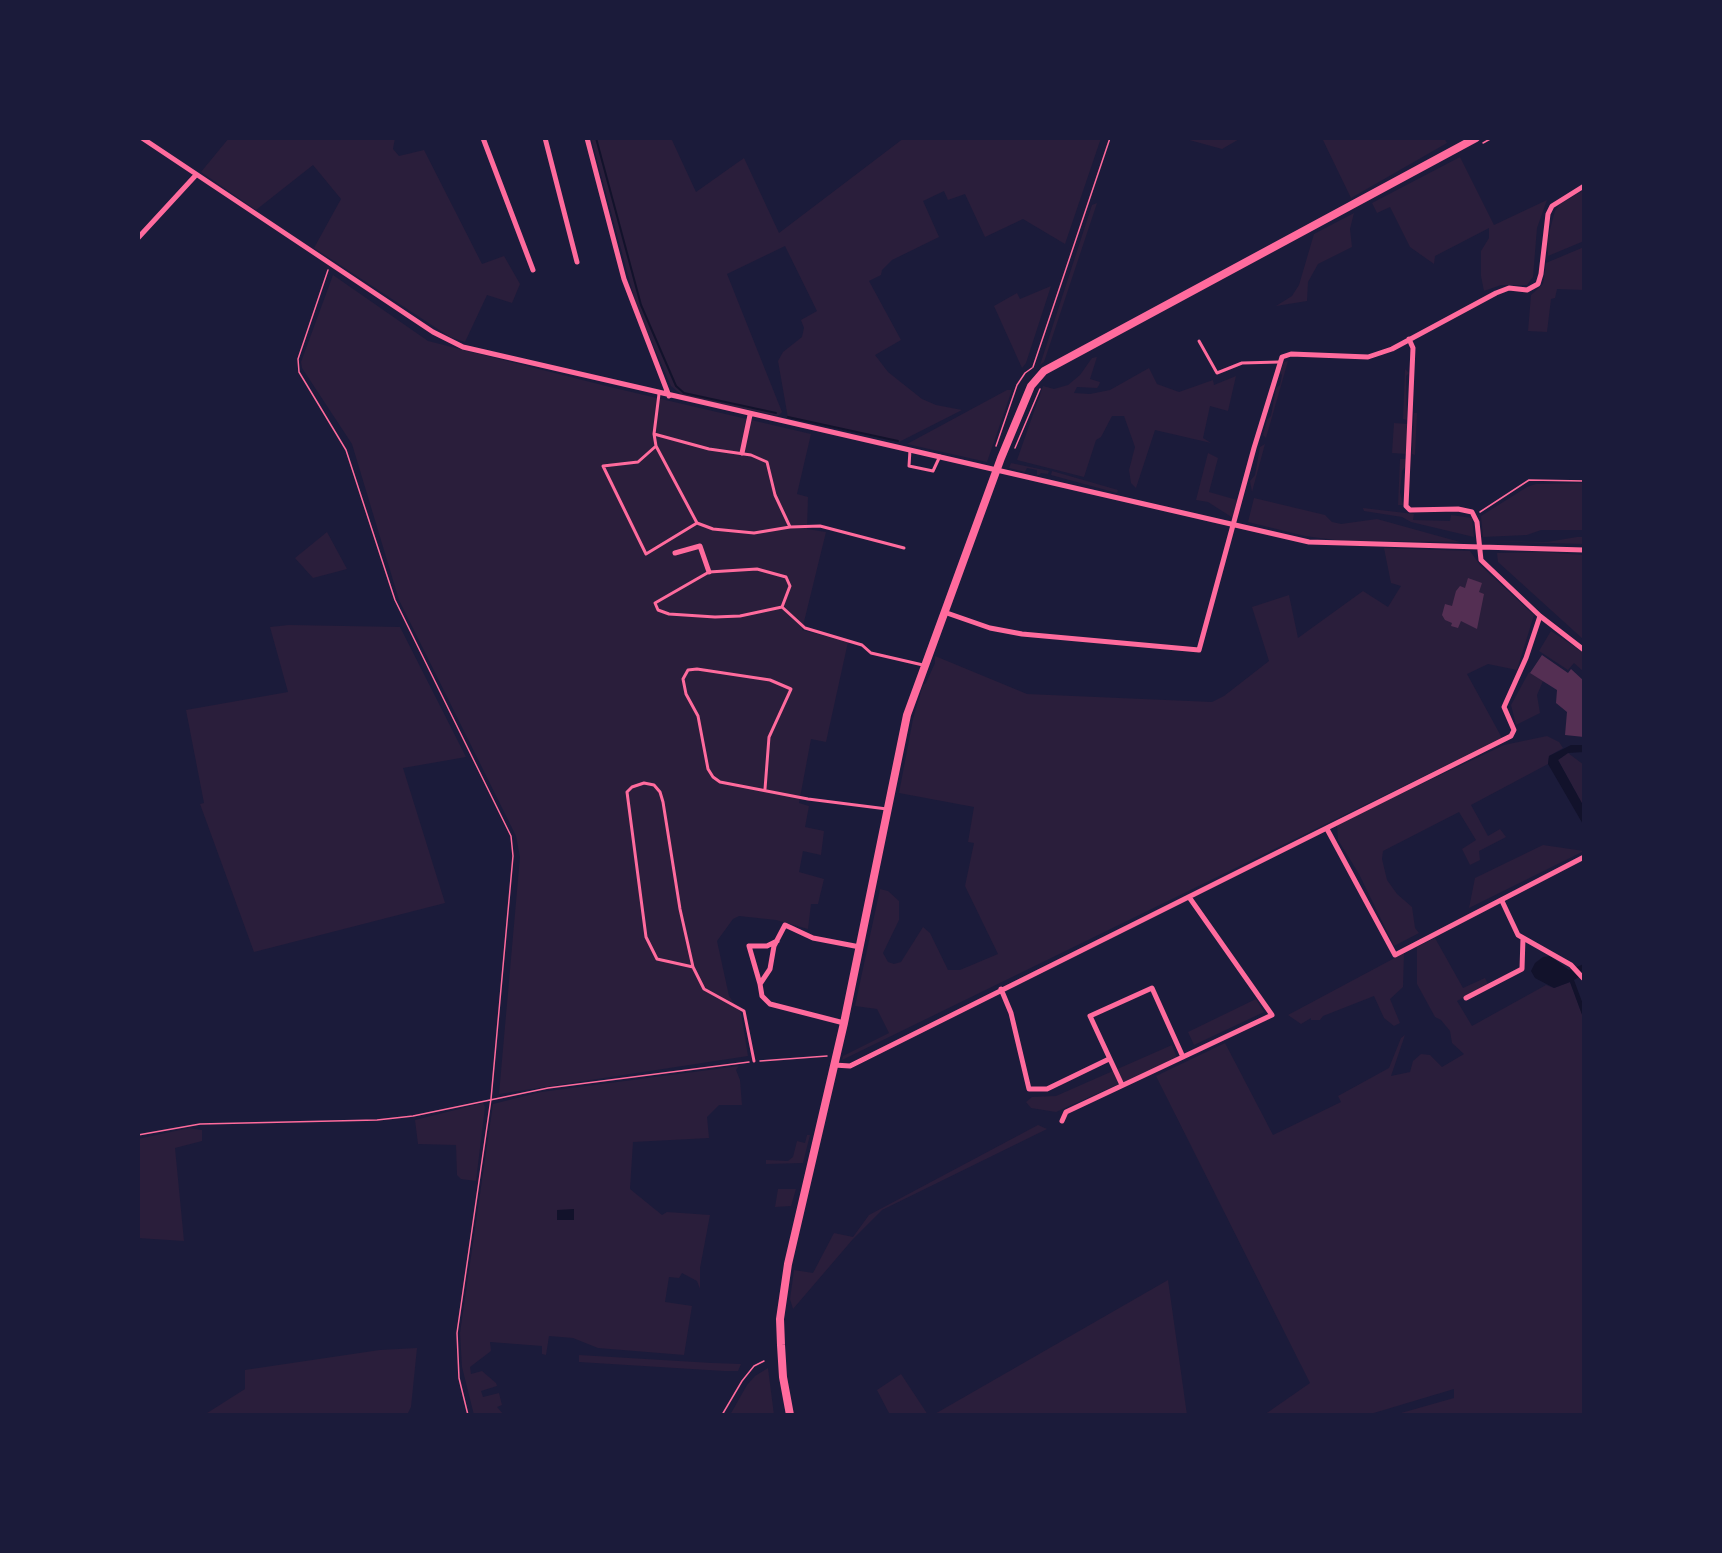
<!DOCTYPE html>
<style>
body{margin:0}
#map{position:relative;width:1722px;height:1553px;overflow:hidden;background:#1b1b3a;font-family:Commissioner,sans-serif}
canvas{display:block}
.frame{position:absolute;inset:0;border:140px solid #1b1b3a;pointer-events:none}
</style>
<div id="map">
<canvas width="1722" height="1553"></canvas>
<div class="frame"></div>
</div>
<script>
const c = document.querySelector('canvas').getContext('2d');
c.lineJoin = 'round';
function fillPath(path, color) { c.fillStyle = color; c.fill(path, 'evenodd'); }
const toPath = rows => new Path2D(rows.map(r => 'M' + r).join(''));
function trace(path, color, width, dash) { c.strokeStyle = color; c.lineWidth = width; c.lineCap = dash ? 'butt' : 'round'; c.setLineDash(dash || []); c.stroke(path); }
fillPath(toPath([
 [229,138,395,138,393,149,399,156,424,150,482,264,504,256,520,284,512,303,487,295,465,342,450,337,314,248,341,199,313,165,256,210,201,172],
 [591,138,671,138,696,192,744,158,779,233,904,138,1101,138,1065,244,1023,219,985,237,965,194,948,200,944,191,923,201,939,237,892,260,882,270,881,275,869,281,901,340,875,355,888,372,922,399,936,405,962,410,899,442,788,418,778,361,783,352,802,337,804,328,801,320,817,311,785,246,727,274,782,412,778,416,683,396,671,386,637,308],
 [1182,138,1241,138,1222,149],
 [1322,138,1444,138,1447,143,1351,198],
 [1460,157,1494,225,1547,200,1537,228,1533,277,1527,285,1501,285,1484,291,1481,276,1481,251,1489,238,1489,228,1435,256,1434,264,1410,247,1390,207,1377,213,1372,203],
 [1584,190,1584,241,1548,256,1547,240,1555,211,1560,204],
 [1097,203,1044,362,1040,365,1092,205],
 [1354,213,1350,229,1352,247,1318,264,1308,282,1307,301,1276,306,1292,296,1299,285,1314,234],
 [1584,247,1584,290,1557,289,1555,298,1551,299,1547,332,1528,331,1531,295,1543,284,1546,263],
 [333,275,428,341,610,387,811,434,797,494,808,497,807,529,826,532,802,630,848,642,826,742,811,739,799,803,809,806,805,827,824,831,821,855,803,851,799,872,824,879,818,904,811,904,808,929,776,920,739,916,733,919,717,941,729,996,741,1013,748,1056,499,1094,520,857,516,836,399,600,352,444,302,368,301,362],
 [1051,286,1026,363,1022,368,994,306,1017,293,1020,299],
 [1097,357,1090,379,1100,382,1099,385,1097,388,1077,387,1074,393,1090,394,1110,390,1149,368,1157,384,1179,392,1213,380,1214,385,1236,376,1228,411,1210,406,1203,438,1211,443,1155,430,1136,488,1131,483,1129,470,1135,447,1124,416,1112,416,1101,437,1096,440,1084,477,1017,460,1043,386,1054,389,1068,385,1080,375,1092,358],
 [1288,361,1266,438,1263,435,1267,420,1271,416,1276,388,1280,385,1282,375,1280,372,1284,362],
 [1405,369,1409,373,1406,376,1407,420,1403,419],
 [1007,390,1012,390,987,462,907,444],
 [1414,413,1417,413,1415,455,1412,454],
 [1394,423,1408,424,1407,454,1392,453],
 [1265,444,1252,492,1250,481,1255,475,1260,447],
 [1208,453,1218,458,1209,492,1237,500,1233,518,1208,502,1196,500],
 [1400,459,1407,459,1407,465,1402,471,1400,492,1403,505,1398,505],
 [1011,463,1049,471,1048,474,1041,473,1039,475,1037,475,1037,470,1027,468,1025,472,1009,468],
 [1052,471,1118,490,1117,493,1051,475],
 [1584,483,1584,530,1541,530,1527,535,1483,537,1481,516,1527,487,1536,484],
 [1254,498,1325,515,1332,522,1341,524,1377,519,1460,542,1343,541,1305,536,1248,522],
 [1363,508,1414,514,1413,520,1450,521,1451,515,1472,518,1474,537,1411,522,1402,517,1364,511],
 [327,532,347,569,313,578,295,558],
 [1577,537,1584,537,1584,544,1484,541,1547,542],
 [1384,548,1470,551,1480,565,1534,615,1517,670,1488,664,1467,674,1502,738,842,1060,843,1056,889,1033,877,1009,855,1006,880,889,888,891,899,901,899,920,883,953,888,962,894,964,901,962,923,927,930,933,948,970,960,970,998,954,965,886,974,843,968,842,974,807,899,793,913,719,923,685,926,683,935,663,935,656,1027,694,1212,702,1224,696,1269,661,1252,607,1289,595,1298,638,1363,591,1388,607,1401,586,1391,583],
 [1540,552,1584,555,1584,640,1498,562,1497,553],
 [289,625,400,627,466,757,403,768,445,903,254,952,200,804,204,803,186,710,288,692,270,627],
 [1551,631,1584,653,1584,672,1574,663,1568,670,1539,651],
 [1529,672,1543,681,1537,695,1540,713,1516,725,1511,705],
 [1547,736,1559,742,1563,748,1549,756,1548,764,1471,805,1488,836,1500,829,1506,837,1479,851,1480,860,1470,865,1462,849,1476,840,1459,812,1383,851,1382,859,1387,880,1397,894,1412,907,1415,928,1419,933,1394,946,1359,874,1338,840,1337,824,1504,745],
 [1568,753,1584,765,1584,807,1558,760],
 [1543,845,1584,851,1469,908,1475,878],
 [1435,938,1463,988,1485,978,1488,984,1457,1001,1472,1026,1546,985,1554,988,1570,982,1584,1020,1584,1415,1394,1415,1454,1398,1454,1389,1367,1415,1264,1415,1310,1383,1156,1076,1225,1043,1273,1135,1341,1102,1338,1096,1389,1068,1401,1038,1405,1035,1391,1076,1410,1072,1413,1061,1421,1054,1430,1055,1442,1067,1464,1054,1452,1043,1450,1031,1441,1020,1435,1017,1417,984,1417,947],
 [1404,953,1403,987,1390,999,1400,1023,1394,1026,1384,1018,1374,996,1323,1016,1320,1020,1311,1020,1311,1018,1301,1024,1288,1015],
 [1256,999,1264,1012,1194,1045,1188,1032],
 [1172,1045,1177,1058,1056,1112,1031,1108,1026,1102,1032,1097,1056,1096],
 [739,1066,736,1070,740,1080,742,1105,719,1105,707,1117,709,1138,633,1142,630,1189,662,1215,667,1212,710,1215,700,1268,700,1289,697,1281,682,1273,679,1278,669,1277,665,1302,692,1306,684,1355,598,1348,573,1338,549,1336,546,1355,542,1354,542,1346,490,1342,491,1351,470,1367,471,1374,482,1371,496,1383,497,1386,481,1391,483,1397,499,1393,502,1405,497,1407,504,1415,474,1415,462,1367,460,1333,493,1104,541,1092],
 [483,1103,485,1107,476,1181,461,1179,457,1175,456,1145,418,1144,415,1120],
 [1038,1125,1047,1129,882,1210,853,1239,793,1309,790,1299,794,1270,813,1273,834,1233,853,1237,869,1215],
 [189,1128,202,1130,202,1141,175,1148,184,1241,138,1238,138,1139],
 [807,1135,810,1135,803,1163,766,1164,766,1160,788,1161,793,1157,797,1141,805,1143],
 [778,1189,796,1189,791,1206,775,1207],
 [1168,1280,1187,1415,933,1415],
 [417,1348,411,1407,407,1415,204,1415,245,1389,245,1370,380,1350],
 [579,1355,712,1363,741,1364,738,1371,724,1371,579,1362],
 [768,1368,774,1415,730,1415,747,1385,755,1376],
 [901,1374,928,1415,890,1415,877,1390]
]), '#2a1e3b');
fillPath(toPath([
 [1571,745,1584,745,1584,752,1568,753,1558,760,1584,807,1584,826,1548,764,1549,756],
 [1550,956,1569,970,1584,964,1584,974,1574,980,1584,1007,1584,1020,1570,982,1554,988,1535,978,1531,971,1535,963,1543,957],
 [574,1209,574,1220,557,1220,557,1210]
]), '#12122b');
trace(toPath([
 [596,138,641,305,676,386,684,393,776,413],
 [788,417,898,441]
]), '#12122b', 2);
fillPath(toPath([
 [1468,578,1482,583,1479,592,1484,594,1477,629,1461,621,1458,628,1451,626,1452,623,1445,620,1442,615,1445,604,1452,606,1456,591,1460,586,1465,588],
 [1542,655,1568,673,1571,669,1584,681,1584,737,1565,735,1567,712,1556,703,1557,690,1530,673]
]), '#542f53');
trace(toPath([
 [1483,143,1492,138],
 [328,270,298,359,299,372,346,450,395,600,511,836,513,856,491,1099,457,1333,459,1378,468,1415],
 [1033,367,1110,138],
 [996,446,1017,385,1025,373,1032,368],
 [1015,448,1040,389],
 [1480,512,1529,480,1584,481],
 [760,1061,827,1056],
 [138,1135,200,1124,377,1120,413,1116,548,1088,749,1062],
 [722,1415,742,1381,754,1366,764,1361]
]), '#ff6b9d', 1.5);
trace(toPath([
 [1199,341,1217,373,1242,363,1279,362],
 [659,394,654,434,656,446,697,523],
 [654,434,709,449,751,455,767,462,775,495,790,527],
 [656,446,638,462,603,466,646,554,697,523],
 [910,450,909,466,933,471,940,456],
 [697,523,713,529,754,533,790,527,820,526,904,548],
 [782,607,790,586,786,577,757,569,709,572,655,603,658,610,669,614,715,617,740,616,782,607,805,628,862,645,871,653,923,665],
 [765,789,769,737,791,689,770,680,697,669,688,670,683,679,686,694,698,716,708,769,713,777,720,782,808,799,887,809],
 [693,967,657,959,646,937,627,792,632,787,644,783,654,785,660,792,663,802,680,909,693,967,704,989,744,1011,754,1061]
]), '#ff6b9d', 3);
trace(toPath([
 [142,138,433,332,463,347,1309,542,1584,550],
 [483,138,533,270],
 [545,138,577,262],
 [587,138,624,279,669,396],
 [138,238,196,175],
 [1409,339,1413,348,1406,506,1410,510,1458,509,1472,512,1477,522,1481,560,1540,616,1584,650],
 [742,453,750,415],
 [675,553,700,546,709,572],
 [944,612,990,628,1022,634,1199,650,1254,448,1282,357,1291,354,1368,357,1392,349,1496,293,1509,288,1527,290,1538,284,1541,274,1548,214,1552,206,1584,186],
 [1327,829,1395,955,1584,857],
 [1502,901,1518,935,1571,965,1583,978],
 [760,984,749,946,767,946,777,941],
 [1001,989,1011,1013,1029,1089,1047,1089,1109,1059],
 [1466,998,1522,969,1523,938],
 [844,1023,770,1004,762,996,760,984,770,969,774,946,785,925,813,938,860,947],
 [834,1065,850,1066,1511,736,1514,730,1504,707,1526,658,1540,616],
 [1122,1085,1090,1016,1152,988,1183,1057],
 [1062,1121,1066,1112,1272,1015,1189,897]
]), '#ff6b9d', 5);
trace(toPath([
 [790,1415,783,1377,781,1345,780,1319,788,1264,844,1023,907,715,1001,458,1031,386,1044,371,1476,138]
]), '#ff6b9d', 8);
</script>
